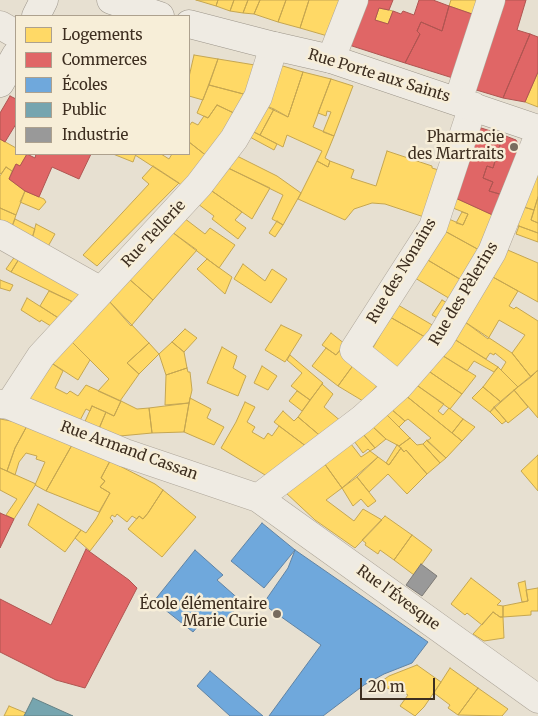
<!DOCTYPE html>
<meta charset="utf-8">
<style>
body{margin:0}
#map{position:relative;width:538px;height:716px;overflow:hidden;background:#e7e0d1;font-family:Merriweather,serif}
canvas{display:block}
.legend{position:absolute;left:15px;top:15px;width:175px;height:140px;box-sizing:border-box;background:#f7eed8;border:1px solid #ada18e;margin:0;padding:6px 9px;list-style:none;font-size:15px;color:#3d2e20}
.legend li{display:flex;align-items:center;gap:10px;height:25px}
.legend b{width:25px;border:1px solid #ada18e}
.scale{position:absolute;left:360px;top:678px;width:75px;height:22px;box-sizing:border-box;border:2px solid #3d2e20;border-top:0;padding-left:6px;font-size:15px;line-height:18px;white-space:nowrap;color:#3d2e20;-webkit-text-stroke:4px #f7eed8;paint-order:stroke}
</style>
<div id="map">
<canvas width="538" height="716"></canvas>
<ul class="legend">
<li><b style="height:14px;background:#ffd966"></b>Logements</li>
<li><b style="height:14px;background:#e06666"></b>Commerces</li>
<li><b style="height:14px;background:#6fa8dc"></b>Écoles</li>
<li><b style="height:14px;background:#76a5af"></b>Public</li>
<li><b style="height:14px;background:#999"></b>Industrie</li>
</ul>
<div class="scale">20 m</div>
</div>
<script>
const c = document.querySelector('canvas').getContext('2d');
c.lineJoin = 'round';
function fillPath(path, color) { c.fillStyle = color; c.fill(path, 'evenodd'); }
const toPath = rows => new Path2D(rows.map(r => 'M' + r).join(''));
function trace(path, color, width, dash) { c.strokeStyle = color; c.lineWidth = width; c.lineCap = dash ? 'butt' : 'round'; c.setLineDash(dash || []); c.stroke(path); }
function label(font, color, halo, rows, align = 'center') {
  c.font = font + ' Merriweather,serif'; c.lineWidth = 5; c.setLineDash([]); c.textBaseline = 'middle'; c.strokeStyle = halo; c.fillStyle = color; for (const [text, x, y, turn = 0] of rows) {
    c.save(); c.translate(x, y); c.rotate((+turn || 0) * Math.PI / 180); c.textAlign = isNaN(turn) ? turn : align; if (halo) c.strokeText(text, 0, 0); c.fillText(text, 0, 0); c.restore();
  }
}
const homes = toPath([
 [196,0,218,0,216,6,196,0],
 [218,0,234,0,230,11,216,6,218,0],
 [234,0,248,0,243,13,230,11,234,0],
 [248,0,260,0,254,14,243,13,248,0],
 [260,0,286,0,278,22,254,14,260,0],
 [286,0,309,0,300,28,278,22,286,0],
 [309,0,342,0,331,37,300,28,309,0],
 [451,0,480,0,475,15,449,6,451,0],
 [379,8,393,11,388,24,375,20,379,8],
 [194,55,218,59,203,100,189,96,189,77,194,55],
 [218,59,261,66,251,96,209,85,218,59],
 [276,64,303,72,288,117,261,104,276,64],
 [303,72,331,79,313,127,334,136,325,158,330,161,328,167,317,161,322,151,287,135,283,147,260,135,274,109,288,117,303,72],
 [538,72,538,107,525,102,538,72],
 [331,79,353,86,334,136,323,132,331,112,327,111,326,116,318,113,331,79],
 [209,85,251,96,238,115,217,105,208,118,197,113,209,85],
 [261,104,274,109,260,135,248,129,261,104],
 [217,105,238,115,208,157,189,142,189,126,192,122,198,125,204,116,208,118,217,105],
 [248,129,277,144,274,150,248,136,248,129],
 [0,139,16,148,16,154,27,154,20,166,16,164,12,171,6,167,1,174,0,173,0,139],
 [189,142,208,157,183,186,135,155,136,154,161,154,169,159,172,154,189,154,189,142],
 [387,151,432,166,432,168,442,171,427,218,385,204,372,203,354,209,345,220,298,199,317,161,328,167,330,161,354,170,351,178,376,186,387,151],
 [113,154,136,154,133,162,113,154],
 [233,154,277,176,301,193,283,225,272,219,283,195,224,166,233,154],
 [538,162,538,197,534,210,520,206,538,162],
 [153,166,179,183,97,266,83,255,149,184,142,178,153,166],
 [224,166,270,188,252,219,209,189,224,166],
 [6,167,12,171,9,179,25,191,16,215,0,208,0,176,6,167],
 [209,189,242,212,235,220,246,228,238,239,212,219,214,216,198,204,209,189],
 [25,191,44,199,46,202,39,210,20,202,25,191],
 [451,196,497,217,481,251,441,229,444,217,463,225,468,214,448,206,451,196],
 [538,197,538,223,531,220,538,197],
 [520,206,534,210,531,220,538,223,538,233,513,224,520,206],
 [0,208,16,215,10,232,0,228,0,208],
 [462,212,468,214,463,225,456,223,462,212],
 [184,218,205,234,210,228,235,245,219,268,172,232,184,218],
 [15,219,35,229,31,242,10,232,15,219],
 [277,221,283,225,275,237,269,233,277,221],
 [36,224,55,234,46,250,31,242,36,224],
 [519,226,538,233,538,242,516,234,519,226],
 [441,229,481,251,463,281,426,259,441,229],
 [172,232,197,250,153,300,129,279,172,232],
 [503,248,538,263,538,302,491,276,503,248],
 [18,252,22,254,11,272,6,269,18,252],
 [22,254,86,291,75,303,11,272,22,254],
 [207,259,232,277,225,294,197,269,207,259],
 [426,259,463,281,452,300,415,278,426,259],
 [243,264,265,281,272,269,287,279,271,303,234,279,243,264],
 [491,276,518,291,509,306,514,309,516,307,538,321,538,370,531,377,512,353,525,335,499,320,488,339,465,322,491,276],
 [129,279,153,300,131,326,109,301,129,279],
 [0,280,13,285,10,291,0,288,0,280],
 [49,291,75,303,60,319,40,306,49,291],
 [27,298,60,319,54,328,41,320,40,322,21,310,27,298],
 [442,300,449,304,439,319,432,315,442,300],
 [109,301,149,343,127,363,139,374,120,401,98,391,109,379,70,340,109,301],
 [398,305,434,326,425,337,390,317,398,305],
 [390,317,425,337,398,369,369,355,390,317],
 [465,322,512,353,531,377,518,387,501,370,506,362,495,353,494,355,490,353,486,359,454,339,465,322],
 [281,325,302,335,285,362,265,350,281,325],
 [185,329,197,338,184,352,172,342,185,329],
 [331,333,345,344,336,355,322,345,331,333],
 [69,339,90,360,78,380,47,360,69,339],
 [454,339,498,367,494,372,474,361,467,371,440,354,454,339],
 [172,342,184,352,187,368,166,375,159,354,172,342],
 [149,343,159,354,139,374,127,363,149,343],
 [222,347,237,356,233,368,246,376,238,396,207,383,222,347],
 [326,348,336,355,342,348,357,360,338,386,312,366,326,348],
 [440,354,476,376,462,394,427,370,440,354],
 [290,355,323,383,310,400,291,386,302,373,287,360,290,355],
 [47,360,63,371,55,388,67,394,70,391,78,396,86,385,121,401,114,416,92,406,90,411,86,409,77,426,28,401,47,360],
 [357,360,383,379,363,401,338,386,357,360],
 [262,366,277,376,268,390,254,383,262,366],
 [498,367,518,387,501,402,483,387,498,367],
 [187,368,188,372,190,372,192,390,189,403,165,405,166,375,187,368],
 [427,370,462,394,450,409,415,384,427,370],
 [537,371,538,371,538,418,514,390,537,371],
 [322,384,333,394,324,407,342,422,324,439,298,417,322,384],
 [415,384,444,404,438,411,443,415,449,408,463,419,452,433,405,395,415,384],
 [483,387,501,402,490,412,472,398,483,387],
 [514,390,528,407,508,423,494,407,514,390],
 [297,391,310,400,302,411,289,401,297,391],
 [405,395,462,441,446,458,427,441,431,438,408,419,405,421,391,409,405,395],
 [190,398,211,409,207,418,224,427,214,445,184,432,190,398],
 [121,401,137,409,149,408,152,433,109,437,98,431,106,412,114,416,121,401],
 [245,402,255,407,247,422,255,427,252,432,264,439,268,433,272,436,279,426,311,450,270,478,221,448,236,422,245,402],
 [189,403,184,432,152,433,149,408,189,403],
 [92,406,106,412,98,431,82,428,92,406],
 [494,407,506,421,502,424,490,412,494,407],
 [391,409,405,421,399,427,386,414,391,409],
 [283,411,294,421,298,417,324,439,311,450,274,422,283,411],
 [386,414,410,438,399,446,386,439,373,427,386,414],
 [0,419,28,424,15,448,7,471,0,468,0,419],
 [463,419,475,427,462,441,452,433,463,419],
 [28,424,72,445,46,491,35,485,45,462,36,459,37,456,26,453,19,462,15,475,7,471,15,448,28,424],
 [373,427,386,439,375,448,363,434,373,427],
 [363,434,375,448,370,451,368,449,363,453,354,441,363,434],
 [410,438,417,445,423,444,440,463,427,474,406,450,404,452,399,446,410,438],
 [427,440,446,458,440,463,423,444,427,440],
 [351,444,361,457,370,451,378,457,342,488,324,463,351,444],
 [72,445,110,461,101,478,105,481,100,487,110,493,99,512,46,491,72,445],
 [397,445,401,448,389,465,386,463,397,445],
 [401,448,404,452,406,450,427,474,407,494,388,474,369,492,357,477,378,457,389,465,401,448],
 [538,455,538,491,521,471,538,455],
 [110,461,155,484,163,490,148,513,143,519,139,516,137,519,132,516,127,522,117,514,115,517,112,515,110,518,113,521,90,551,75,538,81,530,86,533,96,519,110,493,100,487,105,481,101,478,110,461],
 [324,463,342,488,326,500,354,521,363,509,382,520,355,548,315,520,285,492,324,463],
 [0,468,36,484,14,519,6,515,17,499,0,490,0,468],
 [357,477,376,501,368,507,361,499,353,506,342,488,357,477],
 [163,490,196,517,162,557,128,529,139,516,143,519,148,513,163,490],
 [38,504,81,530,65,552,28,525,38,504],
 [385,516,412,535,394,560,380,550,378,554,365,545,366,543,362,540,385,516],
 [412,535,432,550,414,575,394,560,412,535],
 [471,578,501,601,497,605,503,606,503,617,500,617,493,612,482,625,467,613,465,615,451,604,471,578],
 [525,581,528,601,522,602,518,583,525,581],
 [538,588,538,611,531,611,531,615,503,617,503,606,528,601,526,590,538,588],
 [493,612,500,617,503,617,504,638,484,641,473,634,493,612],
 [417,665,441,682,424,707,415,716,400,706,408,695,397,688,394,692,379,683,389,676,417,665],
 [450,668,478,688,458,715,448,708,450,705,434,693,450,668],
 [478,688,508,709,502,716,458,715,478,688],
 [9,706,26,713,24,716,4,716,9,706]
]);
fillPath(homes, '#ffd966');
trace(homes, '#c5a651', 1);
const shops = toPath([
 [365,0,393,0,389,10,379,8,375,20,388,24,393,11,401,14,403,11,414,15,419,0,433,0,449,6,442,31,421,22,417,31,420,34,405,63,349,45,365,0],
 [501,0,526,0,517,30,530,34,503,98,473,89,501,0],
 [449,6,475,15,456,79,405,63,420,34,417,31,421,22,442,31,449,6],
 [530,34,538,37,538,72,525,102,503,98,530,34],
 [10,96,16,99,16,124,5,142,0,139,0,113,10,96],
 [475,126,503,135,493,168,487,166,483,178,493,182,489,191,506,196,497,217,451,196,475,126],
 [503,135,516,140,520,148,500,194,489,191,493,182,483,178,487,166,493,168,503,135],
 [27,154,35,158,36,154,91,154,79,179,52,167,39,197,25,191,9,179,16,164,20,166,27,154],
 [0,513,14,519,0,548,0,513],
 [86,549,129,580,137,588,85,688,56,680,0,652,0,599,51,625,86,549]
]);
fillPath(shops, '#e06666');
trace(shops, '#af5551', 1);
const schools = toPath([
 [262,523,295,550,264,588,231,561,262,523],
 [195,550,223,575,217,580,242,602,219,628,205,618,193,632,154,601,195,550],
 [295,550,428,642,412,663,384,674,364,685,323,716,269,716,321,645,263,604,288,568,295,550],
 [210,671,263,716,230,716,197,686,210,671]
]);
fillPath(schools, '#6fa8dc');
trace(schools, '#6083a4', 1);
const public = toPath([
 [33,698,73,716,24,716,33,698]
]);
fillPath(public, '#76a5af');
trace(public, '#658184', 1);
const industry = toPath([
 [421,564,437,576,422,596,406,585,421,564]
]);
fillPath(industry, '#999');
trace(industry, '#7d7975', 1);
const street = toPath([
 [0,25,16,34],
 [331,59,354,0],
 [458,101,491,0],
 [0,234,101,291],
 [399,386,354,350,433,227,473,106],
 [0,404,9,405,125,453,258,498,538,699],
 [9,405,41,356,199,185,234,139,258,97,274,46],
 [258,498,362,419,399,386,440,339,492,252,538,137]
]);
const secondary = toPath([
 [111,0,160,16],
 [36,16,44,0],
 [189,24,274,46,331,59,538,129],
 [0,83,16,55]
]);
trace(street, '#ada599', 29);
trace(secondary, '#9c958a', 29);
trace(street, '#efebe3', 28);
trace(secondary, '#efebe3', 28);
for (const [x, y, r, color] of [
 [514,147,5,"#786c5e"],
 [277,614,5,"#786c5e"]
]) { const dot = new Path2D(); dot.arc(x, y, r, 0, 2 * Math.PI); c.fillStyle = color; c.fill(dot); trace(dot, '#f7eed8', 2); }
label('15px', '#3d2e20', '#f7eed8', [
 ["Rue Porte aux Saints",379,76,17],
 ["Rue Tellerie",154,234,-47],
 ["Rue des Nonains",402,271,-59],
 ["Rue des Pèlerins",464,294,-59],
 ["Rue Armand Cassan",129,451,20],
 ["Rue l'Évesque",398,598,36]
]);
label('15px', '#3d2e20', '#f7eed8', [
 ["Pharmacie",504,138],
 ["des Martraits",504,155],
 ["École élémentaire",267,605],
 ["Marie Curie",267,622]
], 'right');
</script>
